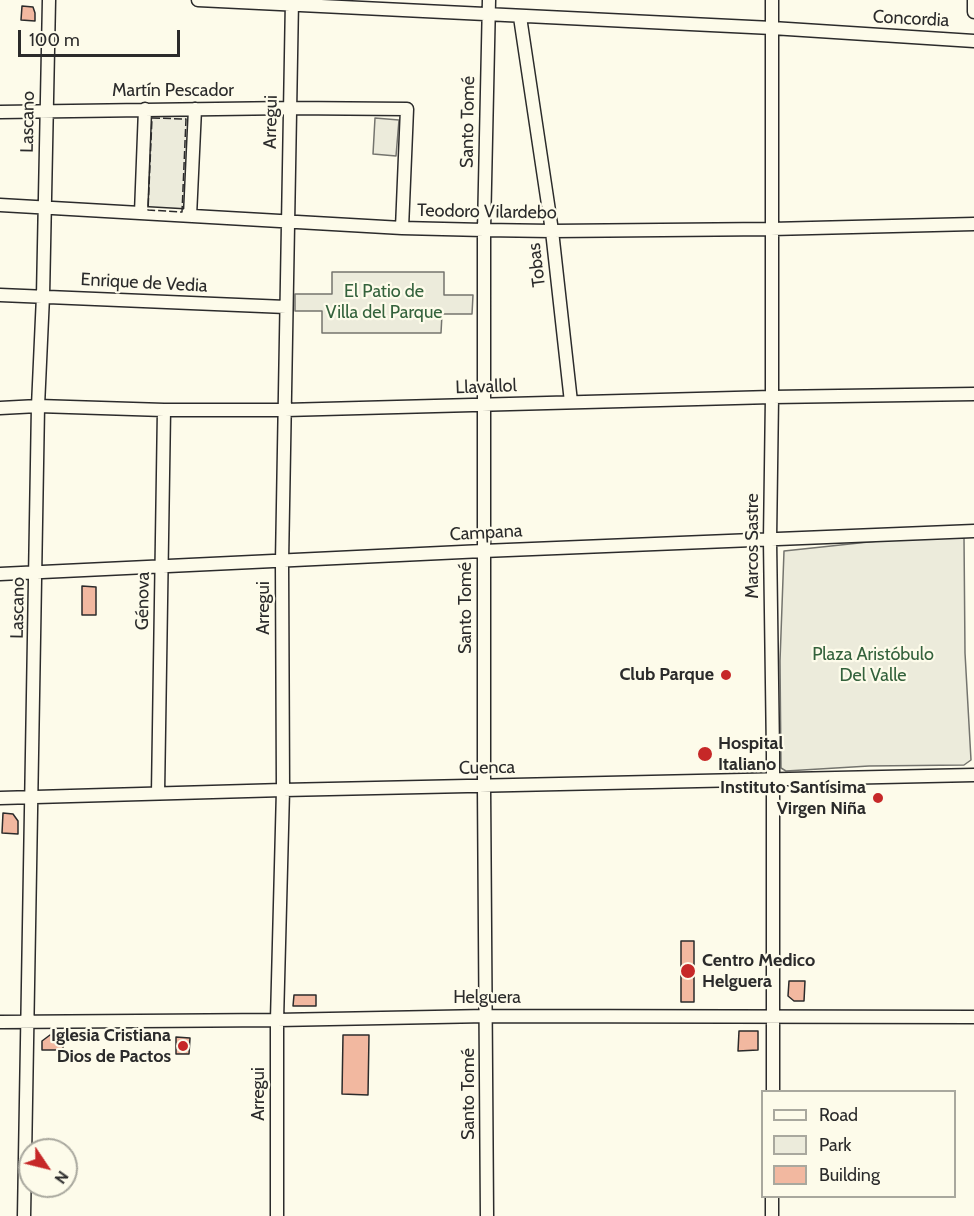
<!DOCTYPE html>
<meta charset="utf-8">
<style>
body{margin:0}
#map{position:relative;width:974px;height:1216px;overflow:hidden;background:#fdfbea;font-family:Cabin,sans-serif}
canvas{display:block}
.legend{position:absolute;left:761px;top:1090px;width:195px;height:108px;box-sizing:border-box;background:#fdfbea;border:2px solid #a9a89e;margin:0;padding:8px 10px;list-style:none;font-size:18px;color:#2b2b2b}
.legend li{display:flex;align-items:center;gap:12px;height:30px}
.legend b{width:30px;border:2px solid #a9a89e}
.north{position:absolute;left:18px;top:1138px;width:60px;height:60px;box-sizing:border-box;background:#fdfbea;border:2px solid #a9a89e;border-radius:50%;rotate:125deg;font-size:16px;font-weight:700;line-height:24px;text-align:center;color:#2b2b2b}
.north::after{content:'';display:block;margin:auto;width:21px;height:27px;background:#c62828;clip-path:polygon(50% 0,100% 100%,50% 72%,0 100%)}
.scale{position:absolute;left:18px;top:30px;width:162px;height:27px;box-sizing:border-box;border:3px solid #2b2b2b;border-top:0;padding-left:8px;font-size:18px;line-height:21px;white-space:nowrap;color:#2b2b2b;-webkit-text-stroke:4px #fdfbea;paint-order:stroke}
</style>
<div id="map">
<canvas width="974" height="1216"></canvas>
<ul class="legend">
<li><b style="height:8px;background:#fdfbea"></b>Road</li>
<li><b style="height:16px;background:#ecebdb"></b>Park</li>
<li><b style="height:16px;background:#f2b8a0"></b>Building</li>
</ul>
<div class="north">N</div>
<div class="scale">100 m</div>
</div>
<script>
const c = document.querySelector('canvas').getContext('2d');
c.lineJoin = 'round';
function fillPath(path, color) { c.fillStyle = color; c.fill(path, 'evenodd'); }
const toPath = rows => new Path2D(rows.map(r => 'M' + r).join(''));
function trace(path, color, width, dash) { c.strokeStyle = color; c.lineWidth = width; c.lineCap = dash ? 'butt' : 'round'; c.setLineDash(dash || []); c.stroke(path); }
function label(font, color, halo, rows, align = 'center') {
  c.font = font + ' Cabin,sans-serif'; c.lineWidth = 4.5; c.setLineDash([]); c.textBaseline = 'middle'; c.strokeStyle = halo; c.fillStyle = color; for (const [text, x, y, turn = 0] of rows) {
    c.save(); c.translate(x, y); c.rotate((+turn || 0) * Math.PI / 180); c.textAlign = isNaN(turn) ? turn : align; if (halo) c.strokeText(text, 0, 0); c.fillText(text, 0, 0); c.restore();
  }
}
const green = toPath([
 [145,109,195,109,190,216,141,213,145,109],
 [375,118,399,120,396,156,373,154,375,118],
 [332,272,444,272,444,295,473,295,472,314,442,314,441,333,322,333,322,311,295,311,295,294,332,294,332,272],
 [964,537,965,653,971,760,964,765,869,766,786,771,781,768,780,661,784,551,878,541,964,537]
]);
fillPath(green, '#ecebdb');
trace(green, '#74746e', 1.5);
const building = toPath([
 [22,6,33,7,35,13,35,21,21,20,22,6],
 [82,586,96,587,96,615,82,615,82,586],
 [3,813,13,814,18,821,18,834,2,833,3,813],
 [681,941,694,941,694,1002,681,1002,681,941],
 [789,981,805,981,804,1001,794,1001,788,996,789,981],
 [294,995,316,995,316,1006,293,1006,294,995],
 [739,1031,758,1031,758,1050,738,1051,739,1031],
 [50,1035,63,1035,63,1050,42,1050,42,1041,50,1035],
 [343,1035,369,1035,368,1095,342,1094,343,1035],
 [176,1037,190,1038,189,1054,176,1054,176,1037]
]);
fillPath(building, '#f2b8a0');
trace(building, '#2b2b2b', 1.5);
const minor = toPath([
 [198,0,772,28,974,41],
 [772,0,772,397,770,540,773,754,773,1092],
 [974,0,974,12],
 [520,17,552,231,571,402],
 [0,112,289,108,407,109,402,228],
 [0,205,402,228,484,230,552,231,771,229,974,224],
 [141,213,145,109],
 [190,216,195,109],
 [0,295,286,307],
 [0,408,38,406,164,410,285,410,772,397,974,394],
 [0,574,483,551,974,531],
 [158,793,164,410],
 [0,798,283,790,974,775],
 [0,1022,277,1020,487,1016,974,1017],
 [24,1216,38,406,43,296,49,0],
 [277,1216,277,1020,283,790,282,562,292,0],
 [487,1216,484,787,484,230,489,0],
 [772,1216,772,1196]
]);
trace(minor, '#2b2b2b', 15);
trace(minor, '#fdfbea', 12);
trace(toPath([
 [152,118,186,119,182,212,148,210,152,118]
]), '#2b2b2b', 1.5, [8, 3]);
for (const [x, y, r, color] of [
 [726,675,6,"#c62828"],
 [705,754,8,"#c62828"],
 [878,798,6,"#c62828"],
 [688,971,8,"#c62828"],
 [183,1046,6,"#c62828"]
]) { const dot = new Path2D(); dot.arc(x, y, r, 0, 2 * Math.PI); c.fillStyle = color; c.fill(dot); trace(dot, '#fdfbea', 2); }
label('18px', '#2b2b2b', '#fdfbea', [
 ["Concordia",911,19,3],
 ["Martín Pescador",173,91],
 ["Lascano",28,122,-89],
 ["Arregui",271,122,-89],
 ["Santo Tomé",468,122,-89],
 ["Teodoro Vilardebo",487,212,1],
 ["Tobas",537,265,-97],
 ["Enrique de Vedia",144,283,3],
 ["Llavallol",486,387,-2],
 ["Campana",486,533,-3],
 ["Marcos Sastre",753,546,-90],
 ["Génova",143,601,-89],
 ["Lascano",18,608,-89],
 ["Arregui",264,608,-90],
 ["Santo Tomé",466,608,-90],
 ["Cuenca",487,768,-1],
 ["Helguera",487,998],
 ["Arregui",259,1094,-90],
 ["Santo Tomé",469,1094,-90]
]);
label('18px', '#34623c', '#fdfbea', [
 ["El Patio de",384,292],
 ["Villa del Parque",384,313],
 ["Plaza Aristóbulo",873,655],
 ["Del Valle",873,676]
]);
label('bold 18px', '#2b2b2b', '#fdfbea', [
 ["Club Parque",714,675],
 ["Hospital",718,744,"left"],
 ["Italiano",718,765,"left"],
 ["Instituto Santísima",866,788],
 ["Virgen Niña",866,809],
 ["Centro Medico",702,961,"left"],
 ["Helguera",702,982,"left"],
 ["Iglesia Cristiana",171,1036],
 ["Dios de Pactos",171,1057]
], 'right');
</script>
